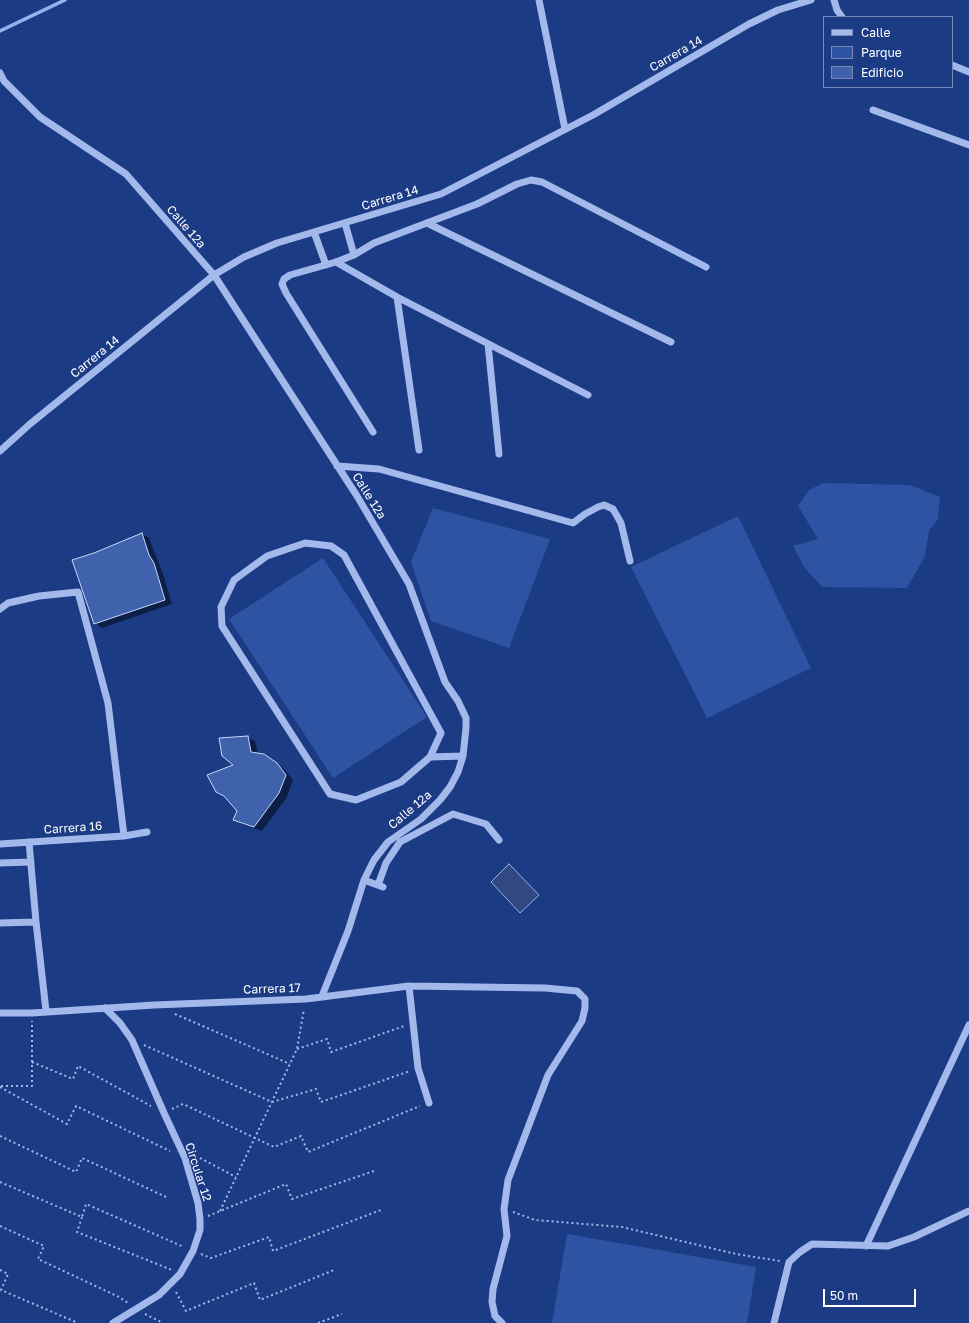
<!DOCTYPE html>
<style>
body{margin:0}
#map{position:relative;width:969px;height:1323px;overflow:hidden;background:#1c3b85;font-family:"Golos Text",sans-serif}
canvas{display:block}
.legend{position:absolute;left:823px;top:16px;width:130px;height:72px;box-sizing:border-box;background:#1c3b85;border:1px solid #7789b6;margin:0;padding:5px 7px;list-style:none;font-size:12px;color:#fff}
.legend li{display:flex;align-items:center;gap:8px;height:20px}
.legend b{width:20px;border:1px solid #7789b6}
.scale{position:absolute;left:823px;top:1289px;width:93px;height:18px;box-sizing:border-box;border:2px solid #fff;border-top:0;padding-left:5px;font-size:12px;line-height:14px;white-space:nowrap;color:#fff;-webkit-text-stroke:3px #1c3b85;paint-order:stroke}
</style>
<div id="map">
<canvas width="969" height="1323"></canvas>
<ul class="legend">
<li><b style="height:5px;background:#a3b9eb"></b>Calle</li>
<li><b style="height:11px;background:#2f53a3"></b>Parque</li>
<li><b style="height:11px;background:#4062ac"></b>Edificio</li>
</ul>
<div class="scale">50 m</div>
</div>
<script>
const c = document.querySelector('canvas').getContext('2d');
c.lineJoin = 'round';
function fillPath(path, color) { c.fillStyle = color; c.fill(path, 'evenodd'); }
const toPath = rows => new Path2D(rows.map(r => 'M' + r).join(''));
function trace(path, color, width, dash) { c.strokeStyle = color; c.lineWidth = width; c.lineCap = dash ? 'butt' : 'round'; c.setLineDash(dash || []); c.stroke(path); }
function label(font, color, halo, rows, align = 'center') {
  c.font = font + ' "Golos Text",sans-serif'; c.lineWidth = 3; c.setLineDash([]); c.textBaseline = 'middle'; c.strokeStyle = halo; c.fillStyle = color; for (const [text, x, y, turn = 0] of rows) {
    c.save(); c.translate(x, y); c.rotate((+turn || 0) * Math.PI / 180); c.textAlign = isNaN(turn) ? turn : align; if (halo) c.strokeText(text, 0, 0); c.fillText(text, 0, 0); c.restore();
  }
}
fillPath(toPath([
 [823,483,910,485,940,497,938,519,929,531,925,556,907,588,822,587,804,567,793,546,818,539,798,506,809,490],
 [433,508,550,539,509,648,431,621,411,562],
 [738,516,811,668,707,718,631,567],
 [323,558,427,717,333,778,229,619],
 [567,1234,756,1267,747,1323,552,1323]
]), '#2f53a3');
const water = toPath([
 [509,864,539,895,520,913,491,882,509,864]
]);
fillPath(water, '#314980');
trace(water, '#96b2ed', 1);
fillPath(toPath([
 [142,534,149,538,163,574,172,604,102,628,95,623,94,554],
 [247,737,255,741,258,754,264,755,272,759,284,769,293,780,287,797,262,831,242,824,234,819,238,811,225,796,235,766]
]), '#0007');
trace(toPath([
 [0,31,65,0]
]), '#96b2ed', 3.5);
const building = toPath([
 [142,533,149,555,154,563,165,600,94,624,72,560,94,553,142,533],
 [248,736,251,752,264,754,277,763,286,775,279,793,254,827,233,820,237,811,224,796,216,792,207,775,233,765,222,756,219,738,248,736]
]);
fillPath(building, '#4062ac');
trace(building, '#c8d7f8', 1);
trace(toPath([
 [175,1014,290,1064],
 [144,1045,272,1102,316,1089,321,1102,410,1071],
 [297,1049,327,1039,331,1052,404,1026],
 [32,1062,73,1079,78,1066,151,1106],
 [1,1086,32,1086,32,1021],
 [0,1087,67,1124,76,1106,170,1151],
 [172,1109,183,1104,274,1147,301,1136,308,1152,420,1106],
 [0,1136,76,1172,82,1158,166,1197],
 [195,1158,200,1158,236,1177],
 [0,1182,82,1217,86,1204,184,1247],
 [220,1211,297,1049,304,1009],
 [513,1212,535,1220,622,1227,736,1254,780,1261],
 [208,1216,286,1184,292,1199,374,1171],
 [82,1217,77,1232,172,1270],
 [0,1226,44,1246,38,1259,119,1297,128,1303],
 [201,1254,211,1258,269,1237,273,1251,381,1210],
 [0,1270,8,1274,1,1290,78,1323],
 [176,1292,186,1311,254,1283,260,1300,334,1270],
 [145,1314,163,1323],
 [318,1323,342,1314]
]), '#a3b9eb', 2, [2, 3]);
trace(toPath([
 [539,0,565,129],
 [834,0,837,10,842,17],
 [952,65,969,72],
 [0,73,4,81,40,117,126,174,214,275,357,496,409,584,445,682,458,701,466,718,466,728,463,756,458,772,450,787,440,800,421,819,388,842,374,860,364,880,348,931,322,996],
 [873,110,969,145],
 [345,223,354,255],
 [427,223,671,342],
 [314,232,326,265],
 [336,262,397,297,588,395],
 [397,297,419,450],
 [488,344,499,454],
 [373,432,286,293,282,284,284,279,290,275,336,262,354,255,374,243,477,204,517,184,531,180,542,182,706,267],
 [0,451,30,424,214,275,244,257,277,243,441,194,593,115,749,24,778,10,811,0],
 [337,466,379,469,573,523,585,514,598,507,604,505,613,509,621,523,630,561],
 [0,609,8,603,39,596,78,592,108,703,124,836],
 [430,757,441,733,344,555,331,546,305,543,267,556,234,580,221,607,222,626,330,794,356,800,401,782,430,757,463,756],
 [29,842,36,922,46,1011],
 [0,844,124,836,147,832],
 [0,863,31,862],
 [364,880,383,887],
 [378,885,386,863,400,842,453,814,486,824,499,840],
 [0,923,36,922],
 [409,986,418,1068,429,1103],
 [105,1008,120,1023,132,1040,164,1113,185,1158,198,1203,200,1219,200,1230,193,1251,180,1274,159,1295,113,1323],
 [0,1013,32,1013,154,1005,306,999,409,986,545,988,577,991,585,999,585,1008,582,1021,548,1075,508,1180,504,1209,507,1236,493,1289,492,1302,495,1316,502,1323],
 [866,1246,969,1025],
 [774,1323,789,1262,800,1252,812,1244,888,1246,914,1237,969,1211]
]), '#a3b9eb', 7);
label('12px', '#fff', '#1c3b85', [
 ["Carrera 14",676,54,-30],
 ["Carrera 14",390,198,-17],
 ["Calle 12a",186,227,49],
 ["Carrera 14",95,357,-39],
 ["Calle 12a",369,496,58],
 ["Calle 12a",410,810,-40],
 ["Carrera 16",73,828,-4],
 ["Carrera 17",272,989,-2],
 ["Circular 12",198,1172,72]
]);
</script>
